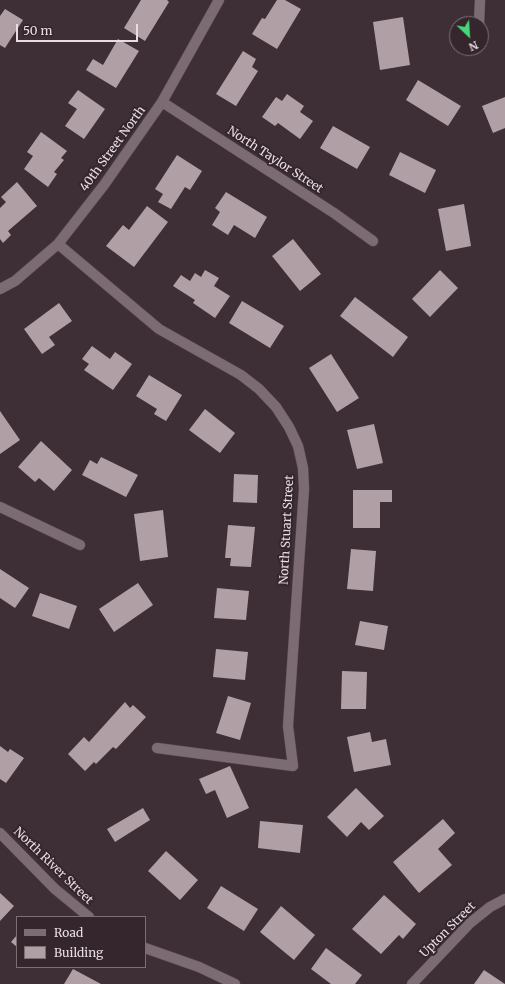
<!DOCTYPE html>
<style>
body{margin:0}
#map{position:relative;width:505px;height:984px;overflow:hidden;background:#3e2f36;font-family:Merriweather,serif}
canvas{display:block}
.legend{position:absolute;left:16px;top:916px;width:130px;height:52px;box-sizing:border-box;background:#34262c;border:1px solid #7c6f74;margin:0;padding:5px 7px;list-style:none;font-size:12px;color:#e7dde1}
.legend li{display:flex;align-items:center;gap:8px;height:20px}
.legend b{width:20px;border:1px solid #7c6f74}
.north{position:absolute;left:449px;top:16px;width:40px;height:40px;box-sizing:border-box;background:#34262c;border:1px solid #7c6f74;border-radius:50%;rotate:155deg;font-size:11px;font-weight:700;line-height:16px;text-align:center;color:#e7dde1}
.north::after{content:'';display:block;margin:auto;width:14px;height:18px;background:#47d779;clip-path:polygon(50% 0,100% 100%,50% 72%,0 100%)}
.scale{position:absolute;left:16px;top:24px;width:122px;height:18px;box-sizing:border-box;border:2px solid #e7dde1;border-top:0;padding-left:5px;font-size:12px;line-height:14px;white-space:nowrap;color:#e7dde1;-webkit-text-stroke:3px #34262c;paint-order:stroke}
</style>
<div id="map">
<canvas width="505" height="984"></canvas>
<ul class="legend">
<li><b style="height:5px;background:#7c6b72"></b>Road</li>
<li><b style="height:11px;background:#b19fa6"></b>Building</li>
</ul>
<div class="north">N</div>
<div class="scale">50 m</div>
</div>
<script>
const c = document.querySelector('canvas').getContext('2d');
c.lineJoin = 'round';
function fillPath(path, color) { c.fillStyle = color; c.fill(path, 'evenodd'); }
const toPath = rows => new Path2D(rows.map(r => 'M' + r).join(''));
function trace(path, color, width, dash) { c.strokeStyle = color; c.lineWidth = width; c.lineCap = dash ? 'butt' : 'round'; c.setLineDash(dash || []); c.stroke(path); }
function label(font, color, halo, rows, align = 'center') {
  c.font = font + ' Merriweather,serif'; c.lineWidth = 4; c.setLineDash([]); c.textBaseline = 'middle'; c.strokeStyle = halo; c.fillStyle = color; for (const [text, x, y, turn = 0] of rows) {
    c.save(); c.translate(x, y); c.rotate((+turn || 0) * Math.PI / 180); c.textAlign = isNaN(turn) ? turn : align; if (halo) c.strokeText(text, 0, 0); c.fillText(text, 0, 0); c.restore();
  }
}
fillPath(toPath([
 [141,0,167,0,169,2,145,41,124,28],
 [277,0,285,0,301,9,277,49,252,34,262,18,265,19],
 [5,9,23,20,5,48,0,45,0,16],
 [403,17,410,65,380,70,373,22],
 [118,39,139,51,116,88,86,70,93,59,103,65],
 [243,51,256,59,252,67,258,71,236,106,216,94],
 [418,80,461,106,448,126,406,100],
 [78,90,105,109,84,139,65,126,77,109,68,103],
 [287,94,304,106,300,112,313,121,300,139,278,123,275,126,262,117,276,97,282,101],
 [505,97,505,128,493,133,482,106],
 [333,126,370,147,357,169,320,148],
 [41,132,67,151,61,158,64,160,54,172,57,174,48,187,24,169,33,156,27,152],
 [400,152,436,170,425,193,389,175],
 [177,155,202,171,190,190,185,187,171,209,158,202,163,194,155,189],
 [17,182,37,206,8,231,11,235,3,243,0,239,0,208,6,202,1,197],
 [226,192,267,217,255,238,234,225,228,235,212,225,220,212,215,208],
 [464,204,471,246,446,251,438,209],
 [147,206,168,222,134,267,106,246,123,225,129,230],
 [293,239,321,274,300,291,272,256],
 [205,270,219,278,214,286,230,296,215,318,193,303,195,300,173,286,181,275,190,281,195,273,201,277],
 [440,270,458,288,430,317,412,299],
 [355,297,408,337,393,357,340,316],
 [242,301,284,326,270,348,229,323],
 [59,303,72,321,49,337,55,345,42,354,24,329],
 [92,346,110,359,115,352,132,364,113,390,84,370,89,364,82,359],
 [331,354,359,398,337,412,309,368],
 [149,375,182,395,166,421,154,414,157,409,136,396],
 [205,409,235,433,220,453,189,430],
 [0,411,20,440,0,454],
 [374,424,383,463,357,469,347,430],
 [41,441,72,470,54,491,39,478,35,482,18,467],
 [101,457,138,475,126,497,82,475,90,460,97,464],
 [234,474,258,475,257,503,233,502],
 [353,490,392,490,392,502,380,502,380,528,353,528],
 [163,510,168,557,140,561,134,514],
 [228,525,255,527,251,567,230,566,231,558,225,558],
 [351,549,376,551,373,591,347,589],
 [0,569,29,588,15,608,0,598],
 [138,583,153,605,114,632,99,609],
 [217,588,249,591,246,620,214,618],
 [40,593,77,606,69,629,32,616],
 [360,621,388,626,384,650,355,645],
 [216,649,248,652,245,680,213,677],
 [342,671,367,672,366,709,341,709],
 [228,696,251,703,240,740,216,733],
 [125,702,130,708,133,705,146,717,116,749,113,747,96,764,94,762,85,771,68,754,84,737,89,742],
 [370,732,372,742,386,739,391,765,354,772,347,737],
 [0,746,8,752,10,749,24,758,6,783,0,779],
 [230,766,249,808,227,818,215,790,206,794,199,779],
 [356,788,384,816,369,830,361,822,347,837,327,817],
 [143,808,150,820,115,842,107,829],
 [443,819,455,833,438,849,452,865,419,893,393,862],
 [260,821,303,825,300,853,258,848],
 [166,851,198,880,180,900,148,871],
 [221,886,258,909,244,931,207,908],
 [0,893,14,906,0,921],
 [384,895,416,924,403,939,399,935,381,954,352,929],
 [281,906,315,935,294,960,260,932],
 [17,935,17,947,11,942],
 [326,948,362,975,355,984,331,984,311,969],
 [73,969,101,984,64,984],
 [484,970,505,984,474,984]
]), '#b19fa6');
const minor = toPath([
 [479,24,480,0],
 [162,102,334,213,373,241],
 [58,244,159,329,241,375,259,389,276,407,289,427,298,446,303,468,304,489,288,726,293,766,157,748],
 [0,289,15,281,58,244,104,185,162,102,219,0],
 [0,507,80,545],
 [0,833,55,889,89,917],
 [145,948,199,967,235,984],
 [412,984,470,923,490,907,505,899]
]);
trace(minor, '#5b4e54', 11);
trace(minor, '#7c6b72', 10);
label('12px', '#e7dde1', '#34262c', [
 ["40th Street North",113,149,-54],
 ["North Taylor Street",275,160,33],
 ["North Stuart Street",287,530,-87],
 ["North River Street",53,866,44],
 ["Upton Street",448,930,-45]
]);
</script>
